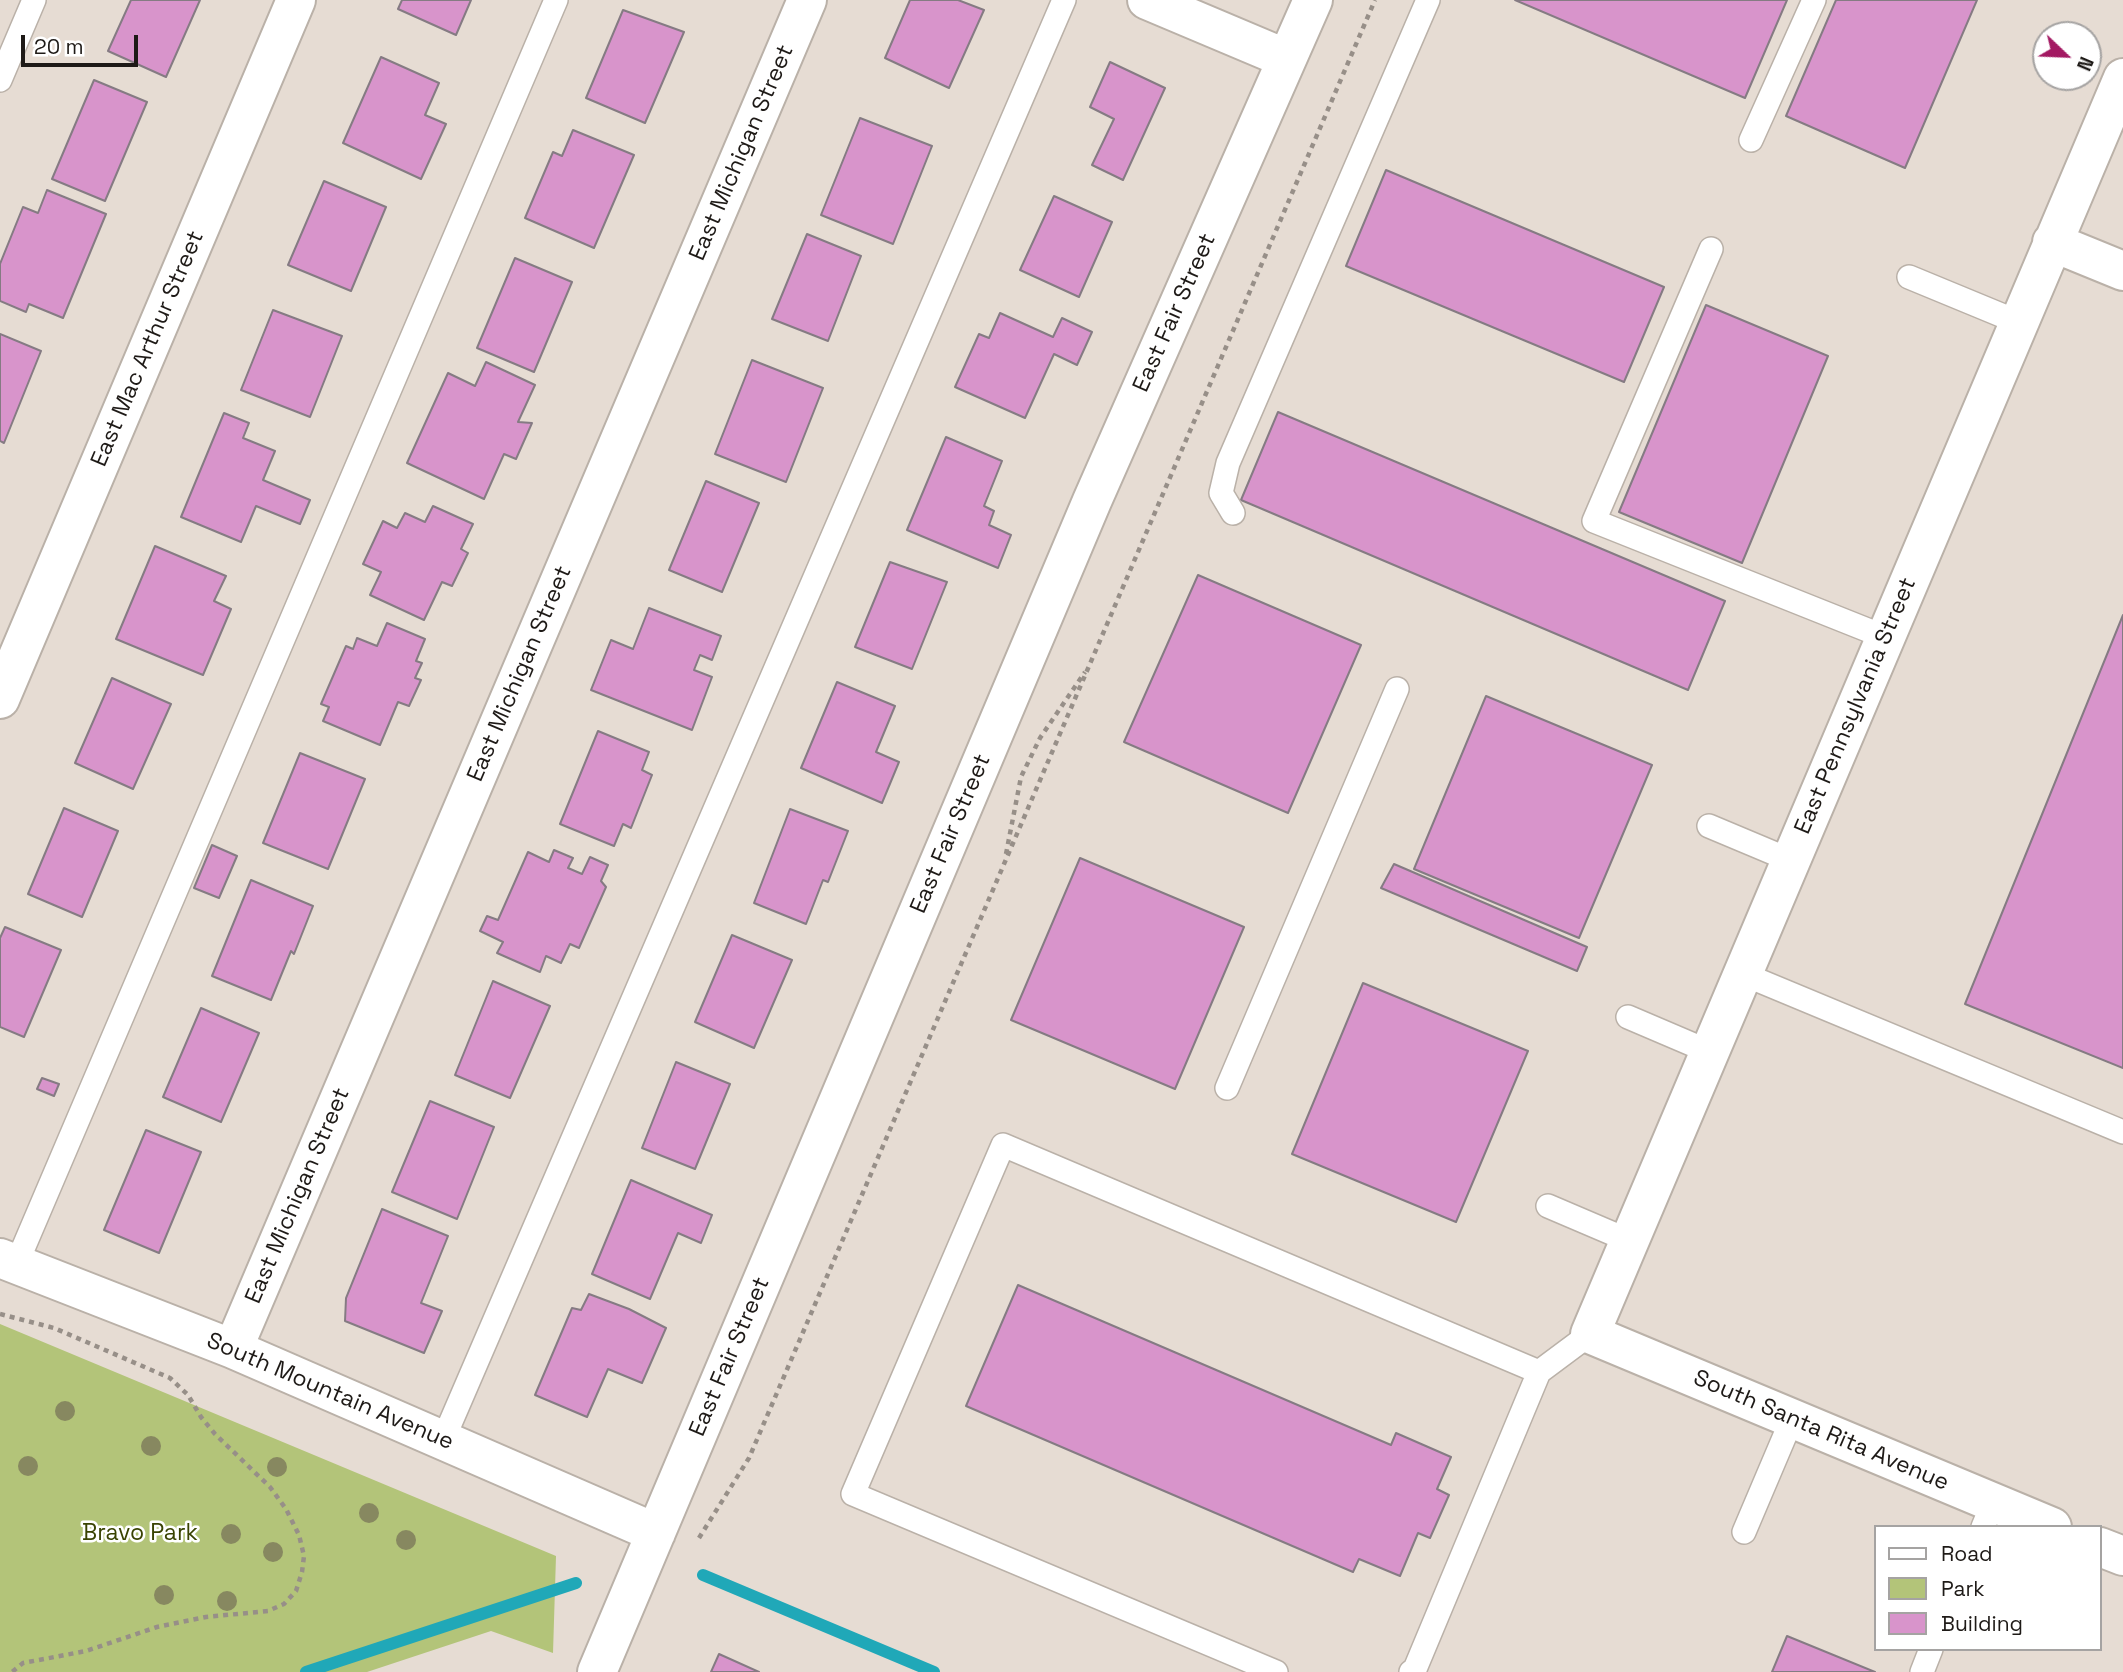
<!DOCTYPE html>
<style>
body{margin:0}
#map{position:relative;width:2123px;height:1672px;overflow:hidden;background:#e6dcd3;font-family:"Space Grotesk",sans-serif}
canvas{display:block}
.legend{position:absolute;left:1874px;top:1525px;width:228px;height:126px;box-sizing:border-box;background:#fff;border:2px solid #a5a3a2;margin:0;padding:9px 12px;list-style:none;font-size:21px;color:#1e1a17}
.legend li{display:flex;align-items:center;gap:14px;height:35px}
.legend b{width:35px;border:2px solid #a5a3a2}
.north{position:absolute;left:2032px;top:21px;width:70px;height:70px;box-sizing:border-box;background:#fff;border:2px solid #a5a3a2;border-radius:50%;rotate:113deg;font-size:19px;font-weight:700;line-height:28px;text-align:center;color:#1e1a17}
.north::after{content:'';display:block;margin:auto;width:24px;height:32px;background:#a31962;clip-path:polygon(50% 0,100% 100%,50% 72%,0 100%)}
.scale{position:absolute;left:21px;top:35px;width:117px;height:32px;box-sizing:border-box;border:4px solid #1e1a17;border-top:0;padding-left:9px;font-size:21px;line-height:24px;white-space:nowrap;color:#1e1a17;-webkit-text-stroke:5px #fff;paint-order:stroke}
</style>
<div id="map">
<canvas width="2123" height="1672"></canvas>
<ul class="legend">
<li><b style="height:9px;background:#fff"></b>Road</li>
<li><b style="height:19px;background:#b3c479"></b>Park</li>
<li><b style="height:19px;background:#d894cb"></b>Building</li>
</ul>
<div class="north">N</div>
<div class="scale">20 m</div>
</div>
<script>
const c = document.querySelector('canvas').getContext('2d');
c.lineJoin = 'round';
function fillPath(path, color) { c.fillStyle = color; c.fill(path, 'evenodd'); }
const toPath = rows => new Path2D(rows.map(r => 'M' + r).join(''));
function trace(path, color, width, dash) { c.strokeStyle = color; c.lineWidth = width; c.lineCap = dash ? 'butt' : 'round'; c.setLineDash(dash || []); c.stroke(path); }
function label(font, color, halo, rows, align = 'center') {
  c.font = font + ' "Space Grotesk",sans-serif'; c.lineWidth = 5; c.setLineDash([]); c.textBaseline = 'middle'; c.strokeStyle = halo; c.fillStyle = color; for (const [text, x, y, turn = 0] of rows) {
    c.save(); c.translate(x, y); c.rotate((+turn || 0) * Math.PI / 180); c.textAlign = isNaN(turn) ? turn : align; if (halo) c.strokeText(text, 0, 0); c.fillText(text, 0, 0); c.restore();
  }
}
fillPath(toPath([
 [0,1324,556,1556,553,1653,491,1631,367,1672,0,1672]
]), '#b3c479');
trace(toPath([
 [703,1575,934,1672],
 [306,1672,576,1583]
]), '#20a8b8', 12);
const building = toPath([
 [131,0,200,0,166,77,108,51,131,0],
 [402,0,471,0,456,35,398,9,402,0],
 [910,0,958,0,984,10,949,88,885,58,910,0],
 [1515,0,1787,0,1745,98,1515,0],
 [1836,0,1977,0,1905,168,1786,116,1836,0],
 [623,10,684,32,645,123,586,98,623,10],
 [381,57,439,83,425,115,446,124,421,179,343,143,381,57],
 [1110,62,1165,88,1123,180,1092,165,1114,119,1090,107,1110,62],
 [94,80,147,102,105,201,52,179,94,80],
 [860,118,932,146,893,244,821,215,860,118],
 [573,130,634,155,594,248,525,218,553,152,562,156,573,130],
 [1386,170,1664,287,1624,382,1346,266,1386,170],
 [324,181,386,207,351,291,288,265,324,181],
 [47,190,106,214,63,318,29,304,26,312,0,301,0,264,23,207,38,213,47,190],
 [1054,196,1112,222,1079,297,1020,270,1054,196],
 [807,234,861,256,828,341,772,319,807,234],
 [515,258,572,282,534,372,477,348,515,258],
 [1706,305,1828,356,1742,563,1619,512,1706,305],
 [273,310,342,336,310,417,241,390,273,310],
 [1000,313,1053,337,1062,318,1092,332,1077,365,1054,354,1025,418,955,387,979,334,989,338,1000,313],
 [0,334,41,351,4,443,0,441,0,334],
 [752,360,823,388,786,482,715,454,752,360],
 [486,362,535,385,518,422,532,423,516,459,504,454,484,499,407,463,448,373,475,386,486,362],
 [1278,412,1725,601,1688,690,1241,500,1278,412],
 [224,413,249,423,243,438,275,451,263,480,310,500,300,524,256,506,241,542,181,517,224,413],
 [946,437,1002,461,984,506,994,511,989,525,1011,535,998,568,907,530,946,437],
 [706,481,759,503,722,592,669,570,706,481],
 [433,506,473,524,461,549,468,553,452,586,442,582,424,620,370,595,381,572,363,564,383,521,397,528,405,513,425,522,433,506],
 [155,546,226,576,214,601,231,609,203,675,116,639,155,546],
 [890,562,947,582,912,669,855,647,890,562],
 [1198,575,1361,645,1288,813,1124,742,1198,575],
 [649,608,721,636,712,660,700,655,694,670,712,677,692,730,591,690,611,640,633,649,649,608],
 [2123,615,2123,1068,1965,1004,2123,615],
 [387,623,425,639,416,661,422,663,415,678,421,680,409,706,398,702,380,745,323,721,329,707,321,704,346,646,353,649,357,638,377,646,387,623],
 [112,678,171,704,133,789,75,763,112,678],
 [837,682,895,706,876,752,899,762,882,803,801,768,837,682],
 [1486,696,1652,765,1579,938,1414,869,1486,696],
 [598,731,649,752,642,770,652,775,631,828,623,824,614,846,560,824,598,731],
 [300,753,365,779,328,869,263,843,300,753],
 [64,808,118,831,82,917,28,894,64,808],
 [790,809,848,831,828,882,823,880,806,924,754,903,790,809],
 [212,845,237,856,219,898,194,888,212,845],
 [554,850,573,858,568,868,582,874,590,857,608,865,601,881,606,887,579,948,570,944,561,963,546,956,540,972,497,953,503,942,480,931,487,916,498,920,528,852,549,862,554,850],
 [1080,858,1244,927,1175,1089,1011,1020,1080,858],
 [1394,864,1587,947,1577,971,1381,888,1394,864],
 [251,880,313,906,294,954,291,951,271,1000,212,976,251,880],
 [5,927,61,950,24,1037,0,1027,0,938,5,927],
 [732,935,792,960,754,1048,695,1022,732,935],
 [493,981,550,1006,510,1098,455,1075,493,981],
 [1363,983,1528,1051,1456,1222,1292,1154,1363,983],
 [201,1008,259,1033,221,1122,163,1097,201,1008],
 [676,1062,730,1084,695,1169,642,1148,676,1062],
 [42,1078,59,1084,54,1096,37,1089,42,1078],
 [430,1101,494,1127,457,1219,392,1192,430,1101],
 [146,1130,201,1152,159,1253,104,1230,146,1130],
 [631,1180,712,1215,701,1243,678,1233,650,1299,592,1274,631,1180],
 [382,1209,448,1236,421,1303,442,1311,424,1353,345,1321,346,1298,382,1209],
 [1018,1285,1391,1445,1396,1433,1451,1457,1437,1489,1449,1495,1430,1538,1418,1533,1400,1576,1359,1559,1353,1572,966,1406,1018,1285],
 [589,1294,629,1309,666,1328,642,1383,608,1369,587,1417,535,1395,572,1308,581,1310,589,1294],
 [1787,1636,1875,1672,1772,1672,1787,1636],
 [719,1654,759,1672,711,1672,719,1654]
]);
fillPath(building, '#d894cb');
trace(building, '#857b83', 2);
const service = toPath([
 [0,80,34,0],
 [1751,140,1814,0],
 [1711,249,1594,521,1885,637],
 [1909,277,2018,322],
 [1233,513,1221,493,1228,463,1428,0],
 [1709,826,1790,860],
 [1743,974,2123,1132],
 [1628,1017,1710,1052],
 [1227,1088,1397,689],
 [1548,1206,1630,1241],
 [16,1265,556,0],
 [443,1440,1064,0],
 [1983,1527,1993,1503],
 [1744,1532,1792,1419],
 [1276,1672,853,1494,1003,1145,1539,1372],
 [1411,1672,1415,1669,1539,1372,1590,1334],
 [1922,1672,1931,1649]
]);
const minor = toPath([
 [1147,0,1287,59],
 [2052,242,2123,271],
 [0,699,296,0],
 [0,1258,233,1349,656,1533],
 [233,1349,807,0],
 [2052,1527,1590,1334,2123,78],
 [2100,1547,2123,1556],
 [597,1672,1092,501,1313,0]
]);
trace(service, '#bab1a8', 26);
trace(minor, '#bab1a8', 42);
trace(toPath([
 [1006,854,1021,777,1040,738,1085,672],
 [0,1314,54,1328,170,1378,188,1395,201,1417,215,1434,270,1487,286,1509,299,1535,304,1556,302,1572,296,1591,284,1604,268,1611,206,1617,157,1627,86,1651,23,1663,12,1672],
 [699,1538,749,1458,1375,0]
]), '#978f88', 4.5, [5, 5]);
trace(service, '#fff', 23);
trace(minor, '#fff', 38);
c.fillStyle = '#878860';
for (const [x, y] of [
 [65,1411],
 [151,1446],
 [28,1466],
 [277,1467],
 [369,1513],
 [231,1534],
 [406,1540],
 [273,1552],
 [164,1595],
 [227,1601]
]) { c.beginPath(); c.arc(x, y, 10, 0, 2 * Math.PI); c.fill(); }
label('23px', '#1e1a17', '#fff', [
 ["East Michigan Street",742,153,-67],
 ["East Fair Street",1175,313,-66],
 ["East Mac Arthur Street",148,349,-67],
 ["East Michigan Street",520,674,-67],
 ["East Pennsylvania Street",1856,706,-67],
 ["East Fair Street",951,834,-67],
 ["East Michigan Street",298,1196,-67],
 ["East Fair Street",730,1357,-67],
 ["South Mountain Avenue",330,1392,23],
 ["South Santa Rita Avenue",1821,1431,23]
]);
label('23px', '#394302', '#fff', [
 ["Bravo Park",140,1534]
]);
</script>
